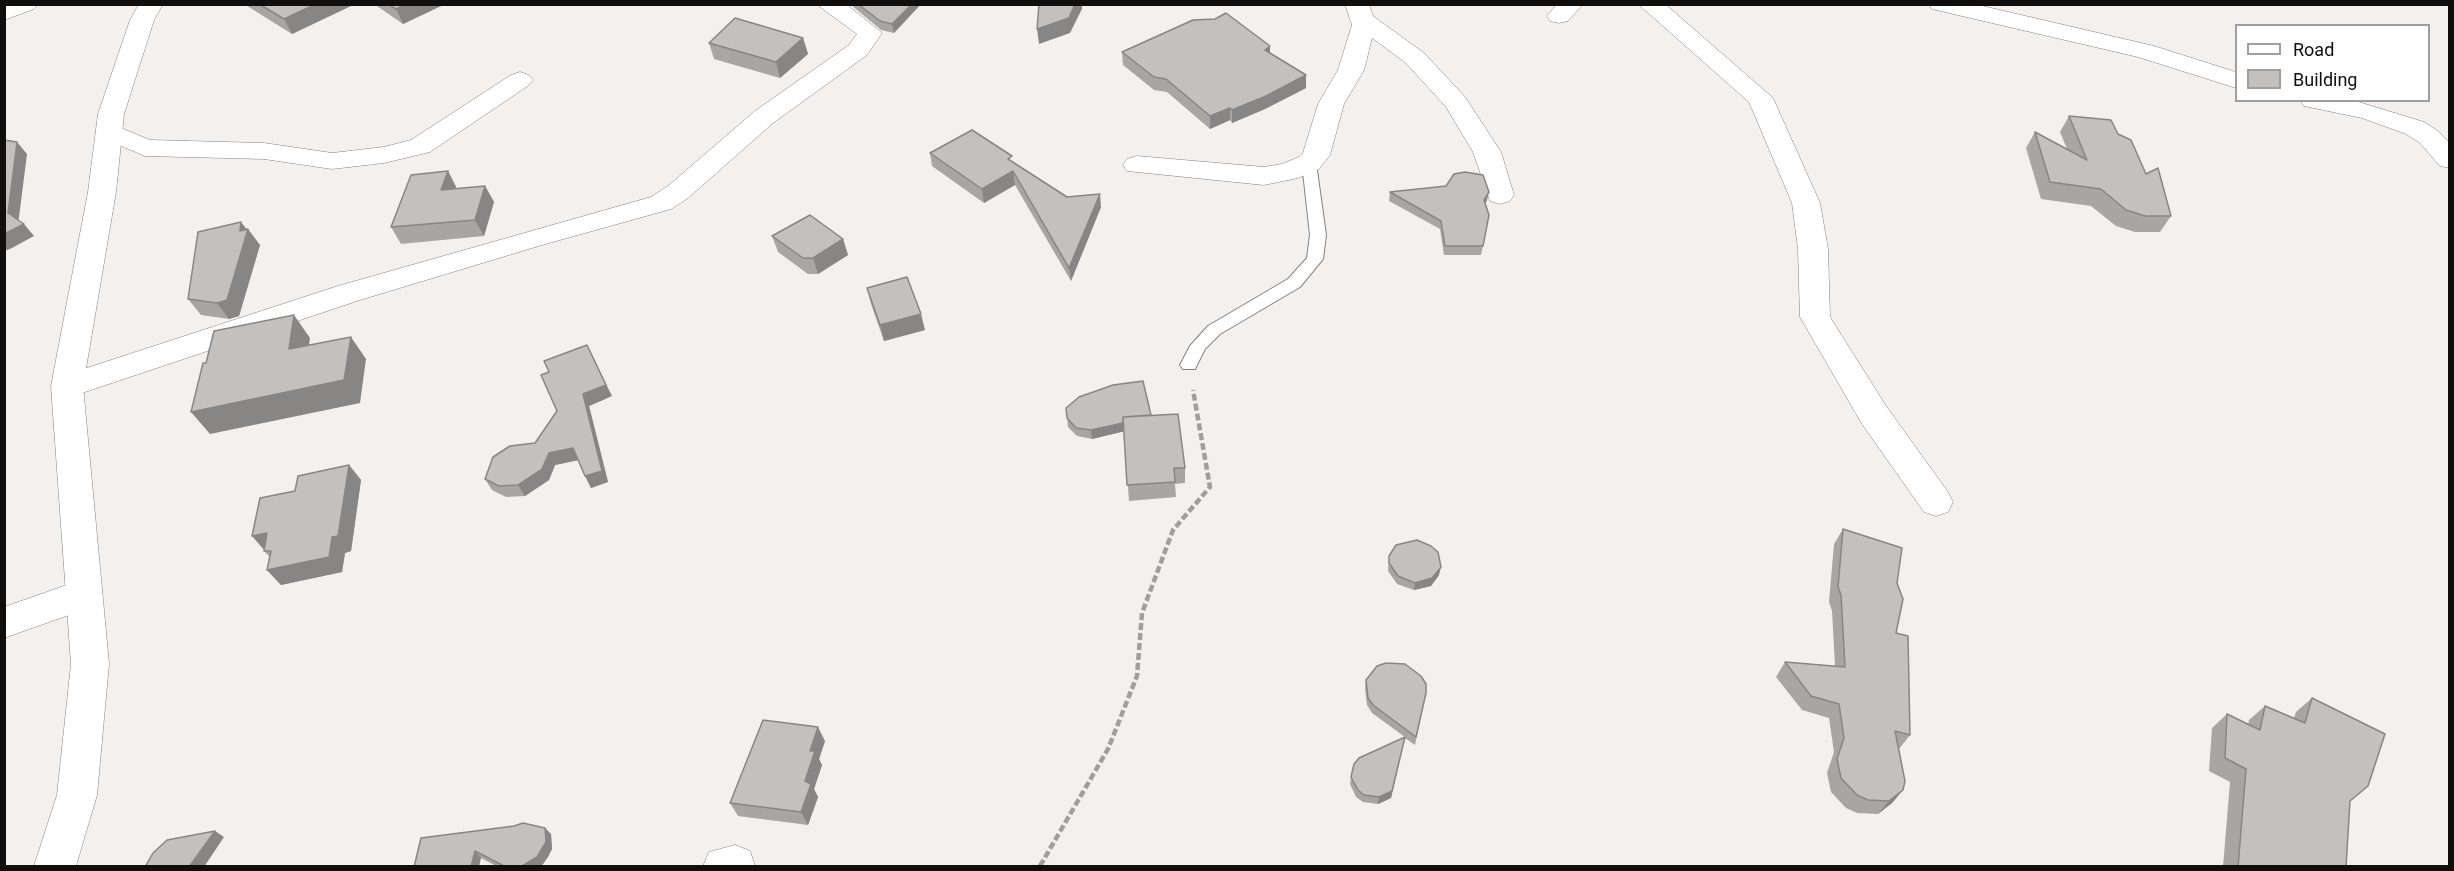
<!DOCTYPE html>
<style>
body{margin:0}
#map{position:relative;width:2454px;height:871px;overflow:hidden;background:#f4f0ee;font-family:Roboto,sans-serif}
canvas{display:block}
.frame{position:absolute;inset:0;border:6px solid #100f0e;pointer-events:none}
.legend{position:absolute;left:2235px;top:24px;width:195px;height:78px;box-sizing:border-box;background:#fffefe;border:2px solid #9f9e9e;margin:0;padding:8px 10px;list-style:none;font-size:18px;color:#100f0e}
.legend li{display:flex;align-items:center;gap:12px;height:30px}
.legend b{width:30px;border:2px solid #9f9e9e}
</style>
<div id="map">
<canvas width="2454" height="871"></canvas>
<div class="frame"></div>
<ul class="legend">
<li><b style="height:8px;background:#fff"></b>Road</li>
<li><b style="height:16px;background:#c3c0be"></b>Building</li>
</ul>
</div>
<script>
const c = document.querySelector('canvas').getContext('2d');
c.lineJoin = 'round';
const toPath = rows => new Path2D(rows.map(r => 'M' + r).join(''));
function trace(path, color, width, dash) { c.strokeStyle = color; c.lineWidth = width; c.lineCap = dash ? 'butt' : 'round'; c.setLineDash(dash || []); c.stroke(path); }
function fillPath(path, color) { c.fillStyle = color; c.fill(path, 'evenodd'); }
const service = toPath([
 [1309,158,1316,163,1326,235,1323,259,1300,287,1220,334,1205,349,1195,369,1183,369,1180,365,1190,346,1208,326,1288,279,1307,258,1310,235,1302,163,1309,158]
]);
const minor = toPath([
 [4,4,38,4,34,9,4,20,4,4],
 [816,4,846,4,882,33,867,55,773,123,688,198,671,209,542,245,360,300,67,398,56,394,51,386,56,378,338,286,651,197,668,186,755,111,849,45,857,34,816,4],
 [1345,4,1369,4,1373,16,1424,53,1465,97,1501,152,1514,195,1510,201,1500,204,1490,201,1473,152,1446,107,1406,63,1372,38,1364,70,1344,104,1330,155,1319,169,1298,178,1264,185,1127,171,1123,165,1127,159,1137,156,1264,167,1282,164,1299,157,1303,153,1318,104,1338,70,1352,25,1345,4],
 [1557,4,1583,4,1568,21,1559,23,1550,21,1547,16,1557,4],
 [1638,4,1665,4,1773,98,1820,203,1828,249,1830,317,1886,406,1948,492,1953,502,1948,512,1936,516,1924,512,1862,424,1800,317,1798,249,1792,203,1749,102,1638,4],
 [1928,4,1974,4,2154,46,2236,72,2236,88,2138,57,1932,9,1928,4],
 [520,72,529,75,533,80,529,85,430,152,384,163,332,169,264,159,145,156,100,137,96,131,100,125,109,123,150,140,264,143,332,153,384,147,411,140,511,75,520,72],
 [2300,100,2352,100,2424,122,2438,131,2450,143,2450,168,2440,166,2420,143,2406,134,2362,118,2304,106,2300,100],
 [84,579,97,583,102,594,97,605,4,638,4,607,84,579],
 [735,845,750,851,755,866,703,866,709,852,735,845]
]);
const tertiary = toPath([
 [139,4,163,4,154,20,124,114,116,192,83,386,109,664,97,795,76,866,34,866,57,795,71,664,51,386,88,192,98,114,130,20,139,4]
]);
trace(service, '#84817f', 2);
trace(minor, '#84817f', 1);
trace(tertiary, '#84817f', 1);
trace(toPath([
 [1040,866,1108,749,1137,676,1142,613,1173,530,1210,487,1193,390]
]), '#a19e9c', 4.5, [7, 3]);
fillPath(service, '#fff');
fillPath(minor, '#fff');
fillPath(tertiary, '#fff');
fillPath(toPath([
 [244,4,355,4,292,34],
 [374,4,441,4,441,6,403,24],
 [850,4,921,4,894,33,881,30],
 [803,38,808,54,780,78,714,59,709,43],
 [1270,46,1270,53,1306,75,1306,88,1265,109,1232,123,1230,120,1210,129,1167,92,1154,90,1123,65,1122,52],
 [2069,116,2118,134,2146,174,2171,216,2160,232,2135,232,2116,226,2091,206,2041,199,2026,148,2035,132,2067,149,2060,132],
 [930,153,1013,162,1067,197,1101,207,1071,281,1015,185,984,203,932,166],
 [448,171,456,187,456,189,485,186,494,202,484,236,401,244,391,227],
 [1390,192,1487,200,1485,204,1489,215,1481,255,1444,255,1440,229,1389,201],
 [246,230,260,245,239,316,229,319,201,315,188,299],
 [772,236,843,239,848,255,818,274,808,274,778,252],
 [867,288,925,330,884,341,871,304],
 [612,396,589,406,608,482,591,488,578,460,555,465,549,480,525,496,506,497,492,490,485,479,535,443,557,411],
 [1066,408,1151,415,1185,468,1185,483,1175,484,1176,497,1129,501,1124,431,1092,439,1077,436,1068,427],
 [349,465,361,480,351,551,345,553,342,572,281,585,267,570,270,557,264,551,295,491],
 [1843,529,1897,583,1896,633,1910,735,1899,749,1899,748,1903,790,1892,803,1878,814,1857,813,1846,808,1831,792,1827,773,1834,752,1829,718,1802,710,1776,677,1785,662,1835,666,1832,611,1829,602,1834,544],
 [1389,556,1439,575,1431,586,1414,590,1397,584,1388,571],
 [1366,680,1426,693,1415,745,1405,738,1391,798,1378,804,1363,802,1356,797,1350,784,1351,777,1405,737,1372,713,1367,705,1365,688],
 [2312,698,2350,801,2346,867,2223,867,2230,782,2209,771,2212,728,2227,714,2248,725,2249,720,2265,706,2294,718,2296,712],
 [825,741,819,759,822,765,814,789,818,797,808,825,738,816,730,803],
 [545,828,551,834,552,849,543,864,539,867,498,867,481,858,414,867]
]), '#a8a5a3');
fillPath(toPath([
 [316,4,355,4,292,34,284,19],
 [406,4,441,4,441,6,403,24,396,9],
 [912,4,921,4,894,33,892,24],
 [1075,4,1082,4,1082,9,1070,33,1039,44,1037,29],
 [803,38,808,54,780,78,776,62],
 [1270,46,1270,58,1265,50],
 [1306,75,1306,88,1265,109,1232,123,1232,110],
 [1230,108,1230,120,1210,129,1210,116],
 [17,142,27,154,18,225,8,213],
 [448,171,456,187,450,206,441,190],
 [1013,171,1015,185,984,203,982,189],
 [485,186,494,202,484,236,475,220],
 [1489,192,1487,200,1483,209,1484,200],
 [1100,194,1101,207,1071,281,1069,268],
 [241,222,248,231,248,229,260,245,239,316,229,319,217,303,240,231],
 [24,224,34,236,10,249,4,251,4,234],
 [843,239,848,255,818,274,813,258],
 [921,314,925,330,884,341,880,325],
 [294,315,310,338,305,371,289,349],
 [351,337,366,359,360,403,210,434,191,412],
 [587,345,612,396,589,406,608,482,591,488,585,476,583,394],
 [1151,416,1151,425,1092,439,1091,430],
 [573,448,579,460,555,465,549,480,525,496,518,485,549,453],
 [349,465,361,480,351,551,345,553,342,572,281,585,267,570],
 [267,533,265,551,252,536],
 [1441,567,1439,575,1431,586,1414,590,1415,583],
 [818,727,825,741,819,759,822,765,814,789,818,797,808,825,801,812,810,751],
 [1405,737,1391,798,1378,804,1379,797],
 [1903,790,1892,803,1878,814,1889,801],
 [545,828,551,834,552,849,548,857,543,864,539,867,522,866],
 [215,831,224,837,204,867,189,867],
 [475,851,481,858,479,867,471,867]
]), '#888685');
const building = toPath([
 [259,4,316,4,284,19,259,4],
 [388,4,406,4,396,9,388,4],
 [858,4,912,4,892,24,880,21,858,4],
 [1039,4,1075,4,1069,18,1037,29,1039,4],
 [1226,13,1270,46,1265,50,1306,75,1266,96,1232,110,1230,108,1210,116,1166,79,1154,77,1122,52,1193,20,1215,19,1226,13],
 [735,18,803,38,776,62,709,43,735,18],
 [2069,116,2111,120,2118,134,2131,140,2146,174,2158,168,2171,216,2145,216,2126,210,2101,189,2050,182,2035,132,2087,160,2069,116],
 [972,130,1012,156,1008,159,1067,197,1100,194,1069,268,1013,171,982,189,930,153,972,130],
 [4,140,17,142,8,213,24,224,4,234,4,140],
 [448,171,441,190,485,186,475,220,391,227,411,175,448,171],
 [1465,172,1483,175,1489,192,1484,200,1489,215,1483,246,1445,246,1441,221,1390,192,1446,186,1454,174,1465,172],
 [810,215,843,239,813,258,803,258,772,236,810,215],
 [241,222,240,231,248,229,227,300,217,303,188,299,198,232,241,222],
 [907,277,921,314,880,325,867,288,907,277],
 [294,315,289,349,351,337,344,380,191,412,203,363,206,363,214,331,294,315],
 [587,345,606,385,583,394,602,471,585,476,573,448,549,453,542,469,518,485,499,486,485,479,493,457,510,446,535,443,557,411,541,375,549,372,544,361,587,345],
 [1143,381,1151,415,1123,417,1123,423,1091,430,1076,428,1067,418,1066,408,1079,397,1113,385,1143,381],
 [1178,414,1185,468,1174,468,1175,482,1127,485,1123,417,1178,414],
 [349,465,338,536,332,537,329,557,267,570,271,551,264,551,267,533,252,536,260,498,295,491,298,476,349,465],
 [1843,529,1902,548,1897,583,1903,599,1896,633,1908,636,1910,735,1895,731,1905,781,1903,790,1889,801,1868,800,1857,795,1841,778,1837,759,1844,738,1839,704,1811,696,1785,662,1845,667,1841,595,1838,587,1843,529],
 [1417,540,1431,546,1438,552,1441,567,1432,578,1415,583,1398,576,1389,563,1389,556,1396,545,1417,540],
 [1386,663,1405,664,1421,676,1426,684,1426,693,1416,737,1373,705,1368,698,1366,680,1377,666,1386,663],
 [2312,698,2385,734,2368,786,2350,801,2346,867,2238,867,2246,769,2225,758,2227,714,2260,730,2265,706,2305,723,2312,698],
 [763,720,818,727,810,751,815,751,805,781,811,784,801,812,730,803,763,720],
 [1405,737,1392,791,1379,797,1364,795,1358,790,1351,777,1354,764,1359,758,1405,737],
 [523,823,545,828,546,842,537,857,522,866,506,867,475,851,471,867,414,867,421,838,514,826,523,823],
 [215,831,189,867,145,867,153,853,167,840,215,831]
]);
fillPath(building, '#c3c0be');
trace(building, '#888685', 1.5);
</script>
